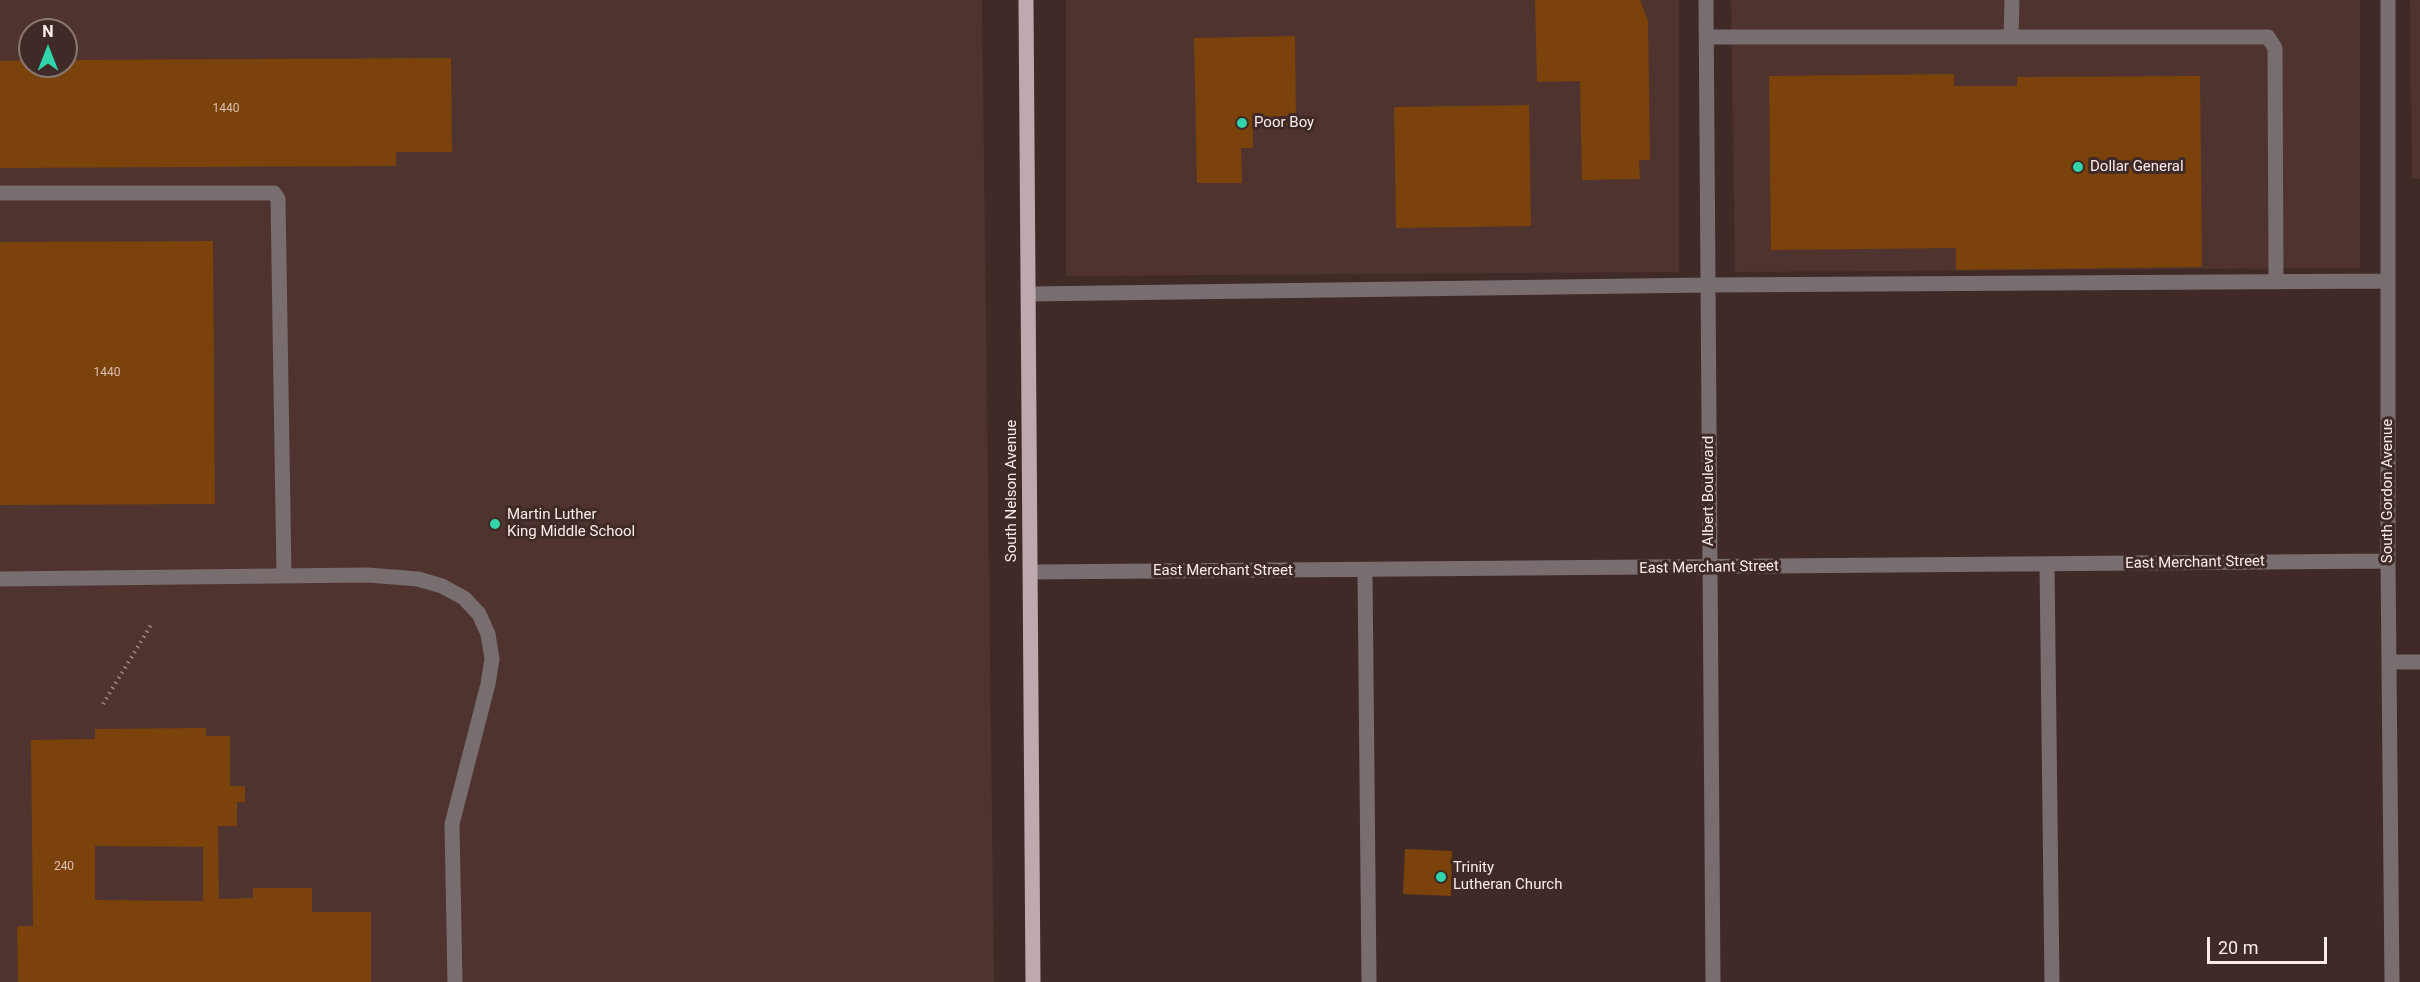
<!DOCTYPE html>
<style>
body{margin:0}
#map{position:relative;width:2420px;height:982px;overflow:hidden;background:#3f2a27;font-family:Roboto,sans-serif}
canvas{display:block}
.north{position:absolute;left:18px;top:18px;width:60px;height:60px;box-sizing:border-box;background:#3f2a27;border:2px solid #8a7875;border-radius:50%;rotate:0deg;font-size:16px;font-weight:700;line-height:24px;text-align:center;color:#fbecea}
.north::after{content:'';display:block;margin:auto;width:21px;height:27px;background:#32d4a9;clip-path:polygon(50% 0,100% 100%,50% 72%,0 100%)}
.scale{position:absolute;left:2207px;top:937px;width:120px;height:27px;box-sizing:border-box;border:3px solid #fbecea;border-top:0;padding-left:8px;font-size:18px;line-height:21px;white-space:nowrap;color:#fbecea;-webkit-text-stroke:4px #3f2a27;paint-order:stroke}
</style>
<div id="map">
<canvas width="2420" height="982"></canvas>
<div class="north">N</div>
<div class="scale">20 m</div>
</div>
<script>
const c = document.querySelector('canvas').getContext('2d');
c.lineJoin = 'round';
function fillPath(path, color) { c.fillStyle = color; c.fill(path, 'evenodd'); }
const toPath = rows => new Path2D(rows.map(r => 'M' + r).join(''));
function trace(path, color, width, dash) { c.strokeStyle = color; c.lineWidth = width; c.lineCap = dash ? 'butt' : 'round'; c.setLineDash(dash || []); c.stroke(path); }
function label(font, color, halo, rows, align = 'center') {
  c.font = font + ' Roboto,sans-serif'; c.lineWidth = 6; c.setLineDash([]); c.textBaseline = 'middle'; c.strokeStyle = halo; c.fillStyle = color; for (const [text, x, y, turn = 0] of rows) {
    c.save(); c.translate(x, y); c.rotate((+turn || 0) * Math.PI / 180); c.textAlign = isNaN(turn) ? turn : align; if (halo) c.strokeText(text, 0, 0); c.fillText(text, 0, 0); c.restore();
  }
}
fillPath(toPath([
 [0,0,982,0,994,982,0,982],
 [30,30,66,30,66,66,30,66],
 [1066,0,1679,0,1679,272,1066,276],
 [1731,0,2360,0,2360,268,1735,272],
 [2410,0,2420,0,2420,179,2412,179]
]), '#4f332f');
fillPath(toPath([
 [1535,0,1640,0,1648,21,1650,160,1639,160,1640,179,1582,180,1580,81,1537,82],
 [1295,36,1296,125,1253,126,1253,148,1241,148,1242,183,1197,183,1194,38],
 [451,58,452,152,396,152,396,166,0,168,0,61,30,60,30,66,66,66,66,60],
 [1954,74,1954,86,2017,86,2017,77,2200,76,2202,267,1956,270,1956,248,1771,250,1769,76],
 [1529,105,1531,226,1396,228,1394,107],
 [213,241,215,504,0,505,0,242],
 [206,728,206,736,230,736,230,786,245,786,245,802,237,802,237,826,218,826,219,899,253,898,253,888,312,888,312,912,371,912,371,982,18,982,17,926,33,926,31,740,95,739,95,729],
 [95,846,203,847,203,901,95,900],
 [1405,849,1452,851,1451,896,1403,894]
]), '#7c420c');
trace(toPath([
 [103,704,151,625]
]), '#9b8987', 4, [1.5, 4.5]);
trace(toPath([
 [1706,0,1713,982],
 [2388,0,2388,561,2392,982],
 [1706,37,2268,37,2275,48,2276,282],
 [2011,37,2012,0],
 [0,193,274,193,278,199,284,576],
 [1029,294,1708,285,2388,281],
 [2047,564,2052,982],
 [1365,570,1369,982],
 [1031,572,2388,561],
 [0,579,368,575,418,579,442,586,464,598,479,614,488,634,492,659,488,684,452,824,455,982],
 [2389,662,2420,662]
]), '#786d6f', 15);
trace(toPath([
 [1026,0,1033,982]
]), '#bfa8ae', 15);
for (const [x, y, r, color] of [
 [1242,123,6,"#32d4a9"],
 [2078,167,6,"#32d4a9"],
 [495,524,6,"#32d4a9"],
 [1441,877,6,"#32d4a9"]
]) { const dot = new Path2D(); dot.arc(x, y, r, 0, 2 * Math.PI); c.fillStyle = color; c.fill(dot); trace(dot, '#3f2a27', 2); }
label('12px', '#dbc2b2', null, [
 ["1440",226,109],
 ["1440",107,373],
 ["240",64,867]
]);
label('15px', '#fbecea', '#3f2a27', [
 ["Poor Boy",1254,123],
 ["Dollar General",2090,167],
 ["Martin Luther",507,515],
 ["King Middle School",507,532],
 ["Trinity",1453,868],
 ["Lutheran Church",1453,885]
], 'left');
label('15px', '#fbecea', '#3f2a27', [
 ["South Nelson Avenue",1012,491,-90],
 ["Albert Boulevard",1709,491,-90],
 ["South Gordon Avenue",2388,491,-90],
 ["East Merchant Street",2195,563,-1],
 ["East Merchant Street",1709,568,-1],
 ["East Merchant Street",1223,571]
]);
</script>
